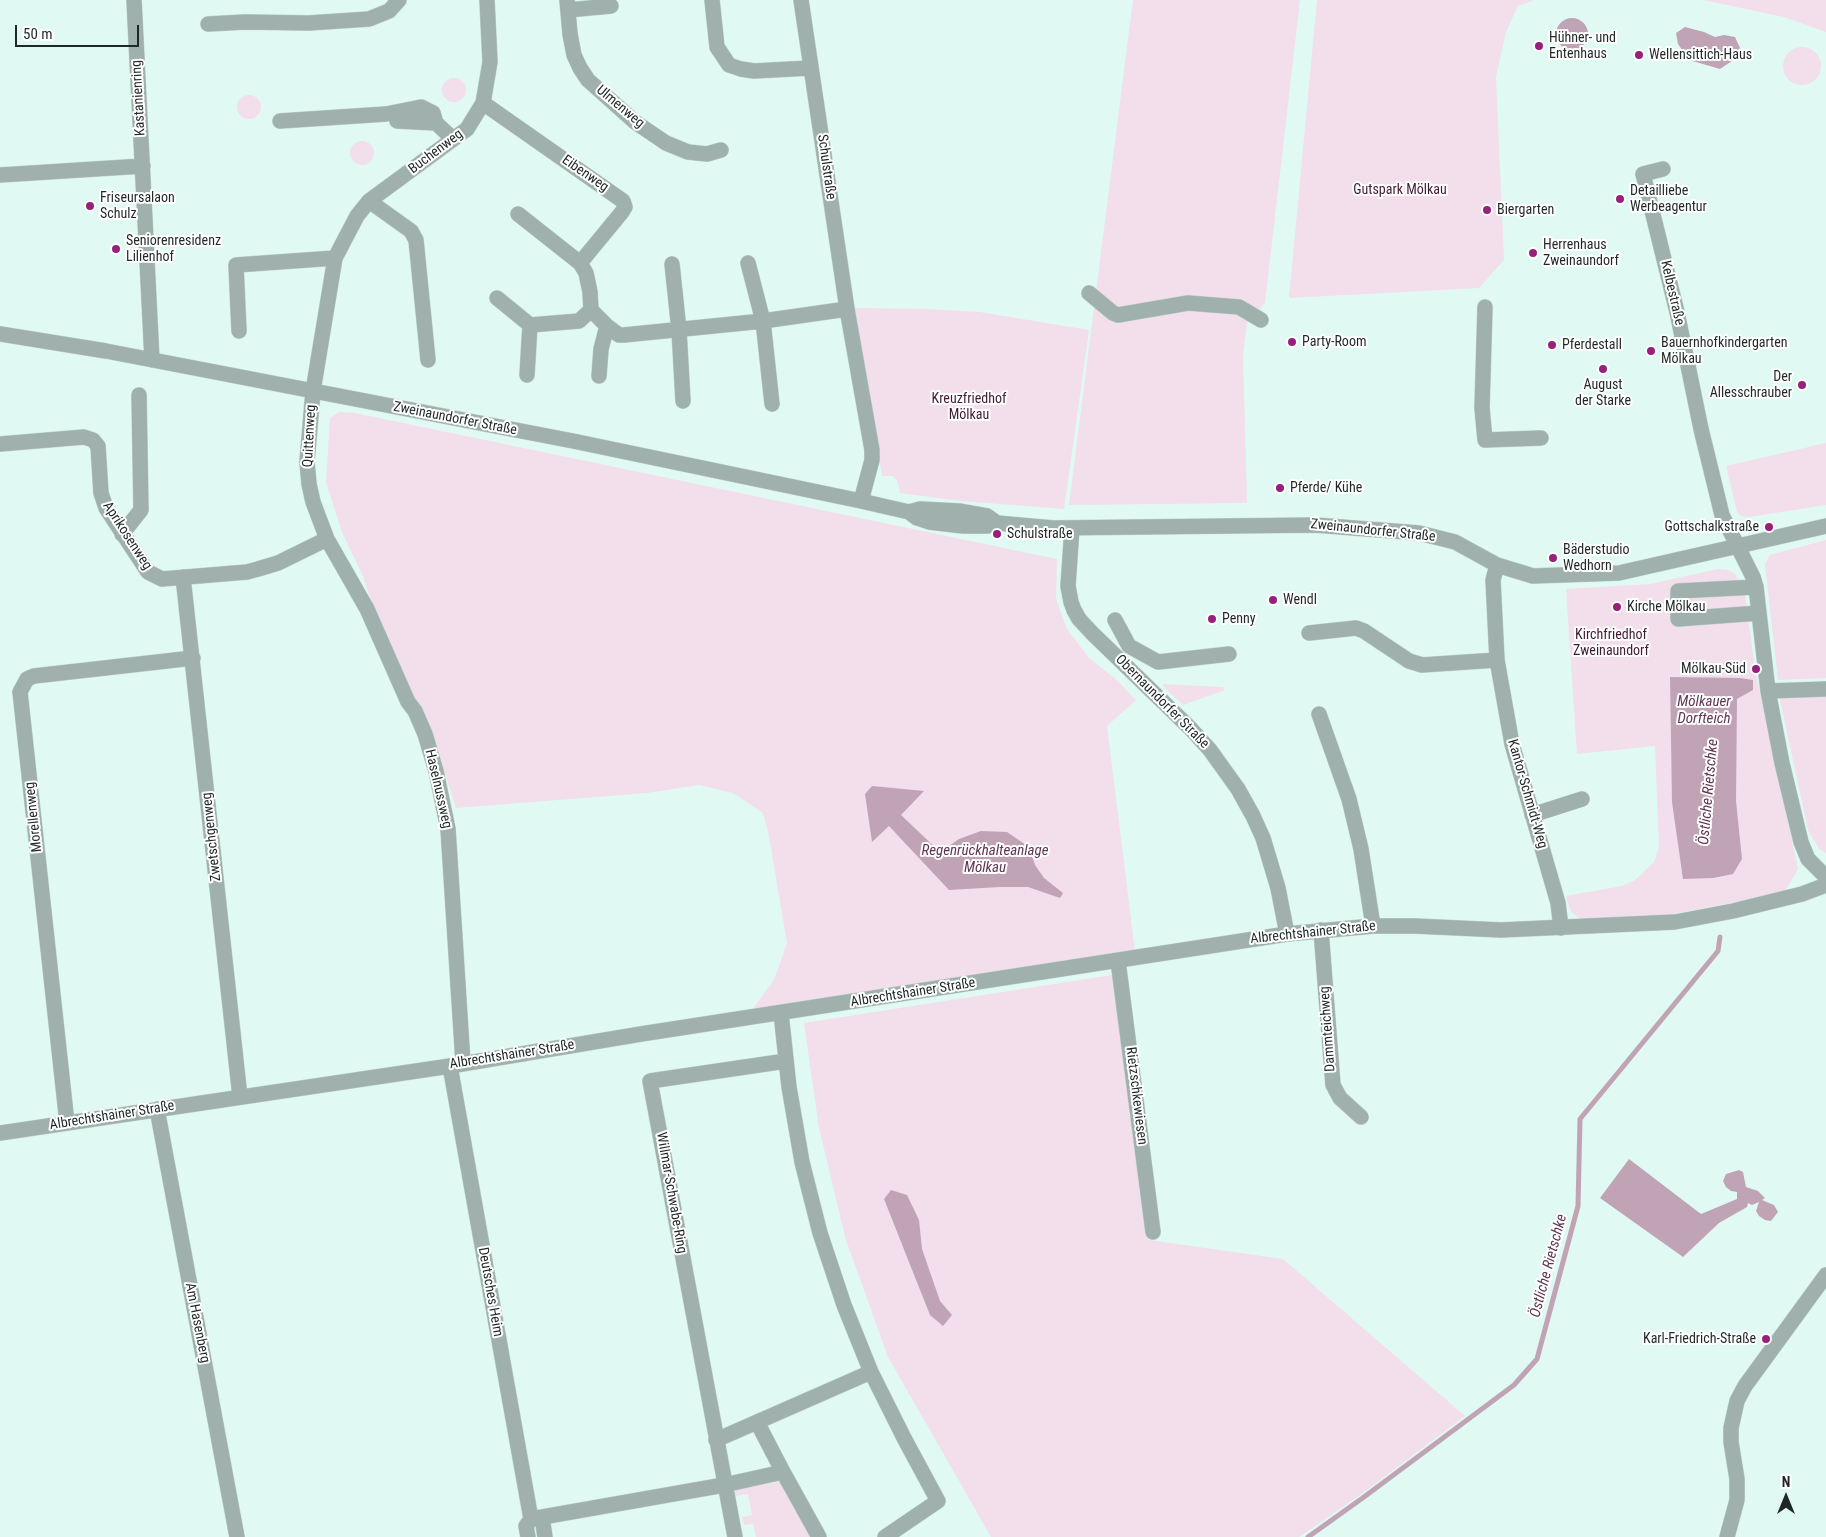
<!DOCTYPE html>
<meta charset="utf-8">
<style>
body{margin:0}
#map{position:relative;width:1826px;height:1537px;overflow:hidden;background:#e1f9f3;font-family:"Roboto Condensed",sans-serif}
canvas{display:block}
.north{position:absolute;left:1761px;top:1472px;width:50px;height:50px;-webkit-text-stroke:4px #fff;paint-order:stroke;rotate:0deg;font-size:14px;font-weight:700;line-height:20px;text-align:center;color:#1f2826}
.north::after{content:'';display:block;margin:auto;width:18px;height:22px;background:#1f2826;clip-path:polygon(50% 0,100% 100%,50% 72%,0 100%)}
.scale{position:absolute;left:15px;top:25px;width:124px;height:22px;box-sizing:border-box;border:2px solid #1f2826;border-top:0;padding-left:6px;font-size:15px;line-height:18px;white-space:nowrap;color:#1f2826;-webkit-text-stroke:4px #fff;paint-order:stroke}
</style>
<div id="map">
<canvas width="1826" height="1537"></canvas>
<div class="north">N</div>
<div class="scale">50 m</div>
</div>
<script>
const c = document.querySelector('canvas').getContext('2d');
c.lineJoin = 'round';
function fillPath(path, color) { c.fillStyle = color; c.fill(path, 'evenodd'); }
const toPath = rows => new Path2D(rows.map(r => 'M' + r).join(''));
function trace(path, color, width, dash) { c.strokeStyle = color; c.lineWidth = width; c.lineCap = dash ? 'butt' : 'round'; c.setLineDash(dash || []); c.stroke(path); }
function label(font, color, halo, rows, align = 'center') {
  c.font = font + ' "Roboto Condensed",sans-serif'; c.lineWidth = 4; c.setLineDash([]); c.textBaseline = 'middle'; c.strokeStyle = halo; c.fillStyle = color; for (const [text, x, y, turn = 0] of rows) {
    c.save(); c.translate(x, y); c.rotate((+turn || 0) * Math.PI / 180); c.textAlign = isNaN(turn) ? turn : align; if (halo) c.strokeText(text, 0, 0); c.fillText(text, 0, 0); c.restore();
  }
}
fillPath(toPath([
 [1133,0,1300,0,1265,303,1247,322,1243,355,1247,503,1069,505],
 [1317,0,1534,0,1518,6,1506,32,1496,77,1504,260,1479,288,1289,298],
 [1703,0,1826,0,1826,32,1784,17],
 '1783 66a19 19 0 1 1 38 0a19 19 0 1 1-38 0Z',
 '442 90a12 12 0 1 1 24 0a12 12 0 1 1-24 0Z',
 '237 107a12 12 0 1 1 24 0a12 12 0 1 1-24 0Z',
 '350 153a12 12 0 1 1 24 0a12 12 0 1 1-24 0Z',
 [853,308,926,309,980,312,1089,330,1064,509,960,501,900,493,897,480,893,476,882,476],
 [339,412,355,413,1057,559,1056,599,1067,629,1089,658,1118,681,1136,700,1107,726,1135,952,751,1011,774,980,787,943,769,836,763,813,733,793,699,785,647,793,456,808,435,741,420,705,414,700,372,603,362,574,342,532,326,482,330,418],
 [1826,443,1826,505,1749,517,1741,516,1737,511,1726,466],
 [1826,540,1826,678,1778,680,1765,564,1770,555],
 [1718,569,1728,570,1735,574,1745,594,1755,670,1798,869,1784,893,1668,915,1593,920,1579,918,1571,912,1566,896,1622,886,1635,880,1654,862,1659,848,1655,746,1577,754,1566,589,1651,584],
 [1163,684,1223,687,1225,690,1183,705,1163,686],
 [1826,693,1826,853,1819,849,1808,830,1779,695],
 [1112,975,1149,1240,1283,1259,1465,1416,1360,1495,1299,1537,991,1537,888,1357,846,1240,819,1128,804,1023],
 [783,1481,815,1537,756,1537,753,1524,744,1525,742,1517,752,1515,748,1494,735,1496,735,1490]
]), '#f3deeb');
fillPath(toPath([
 '1556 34a16 16 0 1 1 32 0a16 16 0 1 1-32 0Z',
 [1685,27,1704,32,1715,37,1724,35,1735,37,1740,48,1732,61,1720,69,1689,60,1678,44,1676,33],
 [1670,677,1740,678,1753,680,1753,690,1737,699,1736,801,1742,859,1733,874,1713,878,1683,879,1672,802],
 [872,786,924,791,901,815,940,852,959,839,981,831,1007,832,1029,847,1035,865,1044,878,1063,893,1060,898,1028,887,1000,887,949,890,889,826,872,842,865,794],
 [1629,1159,1701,1214,1737,1199,1737,1192,1731,1191,1726,1187,1723,1181,1726,1174,1739,1170,1743,1172,1746,1187,1758,1191,1765,1198,1762,1200,1774,1205,1778,1212,1771,1221,1765,1220,1759,1216,1756,1211,1759,1202,1752,1205,1748,1203,1747,1207,1719,1223,1683,1257,1600,1198],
 [891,1190,907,1195,919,1220,922,1249,940,1301,952,1315,943,1326,930,1315,884,1199]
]), '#c0a4b6');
trace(toPath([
 [1308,1537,1364,1497,1514,1385,1537,1359,1578,1206,1580,1119,1718,951,1720,937]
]), '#c0a4b6', 5);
const minor = toPath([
 [134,0,152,360],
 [567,0,570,34,574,55,580,68,588,80,635,122,666,143,688,152,707,154,721,150],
 [712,0,717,47,729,65,741,69,754,71,810,68],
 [801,0,847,309,872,450,872,460,861,501],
 [568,10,611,6],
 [208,24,245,22,309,23,369,19,389,11,399,0],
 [483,103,623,201,625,207,622,212,580,263,586,273,590,292,591,310,607,326,619,335,624,335,763,321,847,309],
 [280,121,386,114,421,107,433,113,436,123,453,139],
 [397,121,436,123],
 [1663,169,1643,174,1677,312,1701,429,1722,515,1753,577,1756,587,1768,691,1782,763,1801,842,1808,859,1826,877],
 [0,175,143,166],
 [369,201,411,231,416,240,428,360],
 [518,214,580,263],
 [748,263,763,321,772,404],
 [672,264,679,330,683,401],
 [1089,293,1113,313,1118,315,1188,303,1239,307,1261,320],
 [497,298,530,325,579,321,591,310],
 [1485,307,1482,408,1485,440,1541,438],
 [239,331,236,265,335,258],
 [0,334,106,351,573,441,861,501,909,512,917,518,929,522,963,526,987,526,997,523,1053,528,1315,525,1419,533,1455,542,1497,565,1533,576,1619,573,1826,526],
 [527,375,530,325],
 [599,376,601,349,607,326],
 [0,444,84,437,93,440,98,446,101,493,106,508,148,572,162,579,247,572,258,569,278,563,327,539],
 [909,512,920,509,959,511,987,516,997,523],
 [1072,528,1068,586,1071,602,1074,610,1079,619,1092,633,1191,729,1210,750,1238,789,1253,816,1263,838,1278,888,1287,934],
 [122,534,141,510,139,395],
 [1497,565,1493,580,1497,660,1512,744,1558,903,1561,928],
 [183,577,240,1097],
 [1756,587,1678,591,1678,619,1759,613],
 [1115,620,1129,646,1158,662,1229,654],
 [1309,633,1356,628,1364,631,1409,661,1422,665,1497,660],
 [1768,691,1826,689],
 [1319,714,1349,799,1361,849,1373,926],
 [1532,815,1582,799],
 [1321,930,1333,1085,1340,1098,1361,1117],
 [1118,961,1153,1232],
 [781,1013,789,1087,802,1162,820,1233,844,1305,871,1372,904,1438,938,1501,885,1537],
 [463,1063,448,829,436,771,425,734,415,711,408,702,367,609,327,539,313,502,309,484,307,462,313,391,335,258,357,216,369,201,467,129,483,103,490,62,487,0],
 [450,1066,531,1519],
 [157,1109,237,1537],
 [67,1123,20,692,27,679,34,676,193,658],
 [0,1133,450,1066,641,1034,1287,934,1373,926,1415,926,1501,930,1675,922,1733,911,1802,894,1826,885],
 [716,1440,871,1372],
 [783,1472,819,1537],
 [542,1517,545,1537],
 [528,1537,526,1526,531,1519,724,1485,783,1472,757,1422],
 [735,1537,650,1081,786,1061],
 [1727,1537,1737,1500,1737,1479,1731,1442,1731,1428,1737,1401,1745,1386,1826,1275]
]);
trace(minor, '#bed3ce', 16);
trace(minor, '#a0b0ac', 15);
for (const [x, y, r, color] of [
 [1539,46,5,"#97207b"],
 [1639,55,5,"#97207b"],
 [1620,199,5,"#97207b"],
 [90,206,5,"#97207b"],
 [1487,210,5,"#97207b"],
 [116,249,5,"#97207b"],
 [1533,253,5,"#97207b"],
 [1292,342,5,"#97207b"],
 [1552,345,5,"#97207b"],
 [1651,351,5,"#97207b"],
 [1603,369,5,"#97207b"],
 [1802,385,5,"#97207b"],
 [1280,488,5,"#97207b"],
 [1769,527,5,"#97207b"],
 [997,534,5,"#97207b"],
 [1553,558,5,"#97207b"],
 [1273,600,5,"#97207b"],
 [1617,607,5,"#97207b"],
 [1212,619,5,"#97207b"],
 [1756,669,5,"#97207b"],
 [1766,1339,5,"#97207b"]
]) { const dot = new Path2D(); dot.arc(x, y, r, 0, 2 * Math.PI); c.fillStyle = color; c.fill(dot); trace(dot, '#fff', 2); }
label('14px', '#1f2826', '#fff', [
 ["Hühner- und",1549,38],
 ["Entenhaus",1549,54],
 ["Wellensittich-Haus",1649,55],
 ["Detailliebe",1630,191],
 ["Werbeagentur",1630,207],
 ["Friseursalaon",100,198],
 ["Schulz",100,214],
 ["Biergarten",1497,210],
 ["Seniorenresidenz",126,241],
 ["Lilienhof",126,257],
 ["Herrenhaus",1543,245],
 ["Zweinaundorf",1543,261],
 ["Party-Room",1302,342],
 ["Bauernhofkindergarten",1661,343],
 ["Mölkau",1661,359],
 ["Pferdestall",1562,345],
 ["Der",1792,377,"right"],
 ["Allesschrauber",1792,393,"right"],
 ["August",1603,385,"center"],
 ["der Starke",1603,401,"center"],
 ["Pferde/ Kühe",1290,488],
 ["Gottschalkstraße",1759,527,"right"],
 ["Schulstraße",1007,534],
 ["Bäderstudio",1563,550],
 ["Wedhorn",1563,566],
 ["Wendl",1283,600],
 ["Kirche Mölkau",1627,607],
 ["Penny",1222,619],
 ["Mölkau-Süd",1746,669,"right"],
 ["Karl-Friedrich-Straße",1756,1339,"right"]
], 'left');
label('14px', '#1f2826', '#fff', [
 ["Kastanienring",139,98,-93],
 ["Ulmenweg",620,107,40],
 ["Buchenweg",436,152,-37],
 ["Schulstraße",826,167,82],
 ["Eibenweg",585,174,35],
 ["Kelbestraße",1672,293,77],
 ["Zweinaundorfer Straße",455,419,11],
 ["Quittenweg",310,436,-87],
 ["Zweinaundorfer Straße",1373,531,6],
 ["Aprikosenweg",127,536,57],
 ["Obernaundorfer Straße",1162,702,45],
 ["Haselnussweg",438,789,77],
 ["Kantor-Schmidt-Weg",1527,794,74],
 ["Morellenweg",34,817,-96],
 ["Zwetschgenweg",212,837,-96],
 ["Albrechtshainer Straße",1313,933,-6],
 ["Albrechtshainer Straße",913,993,-9],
 ["Dammteichweg",1328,1029,-94],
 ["Albrechtshainer Straße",512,1055,-9],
 ["Rietzschkewiesen",1136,1096,83],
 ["Albrechtshainer Straße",112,1116,-9],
 ["Willmar-Schwabe-Ring",671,1193,80],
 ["Deutsches Heim",490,1292,80],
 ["Am Hasenberg",197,1323,79]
]);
label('14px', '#411a36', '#fff', [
 ["Gutspark Mölkau",1400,190],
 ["Kreuzfriedhof",969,399],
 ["Mölkau",969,415],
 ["Kirchfriedhof",1611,635],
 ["Zweinaundorf",1611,651]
]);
label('italic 15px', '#603653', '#fff', [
 ["Mölkauer",1704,702],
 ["Dorfteich",1704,719],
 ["Östliche Rietschke",1709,792,-85],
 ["Regenrückhalteanlage",985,851],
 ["Mölkau",985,868],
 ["Östliche Rietschke",1549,1266,-75]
]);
</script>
